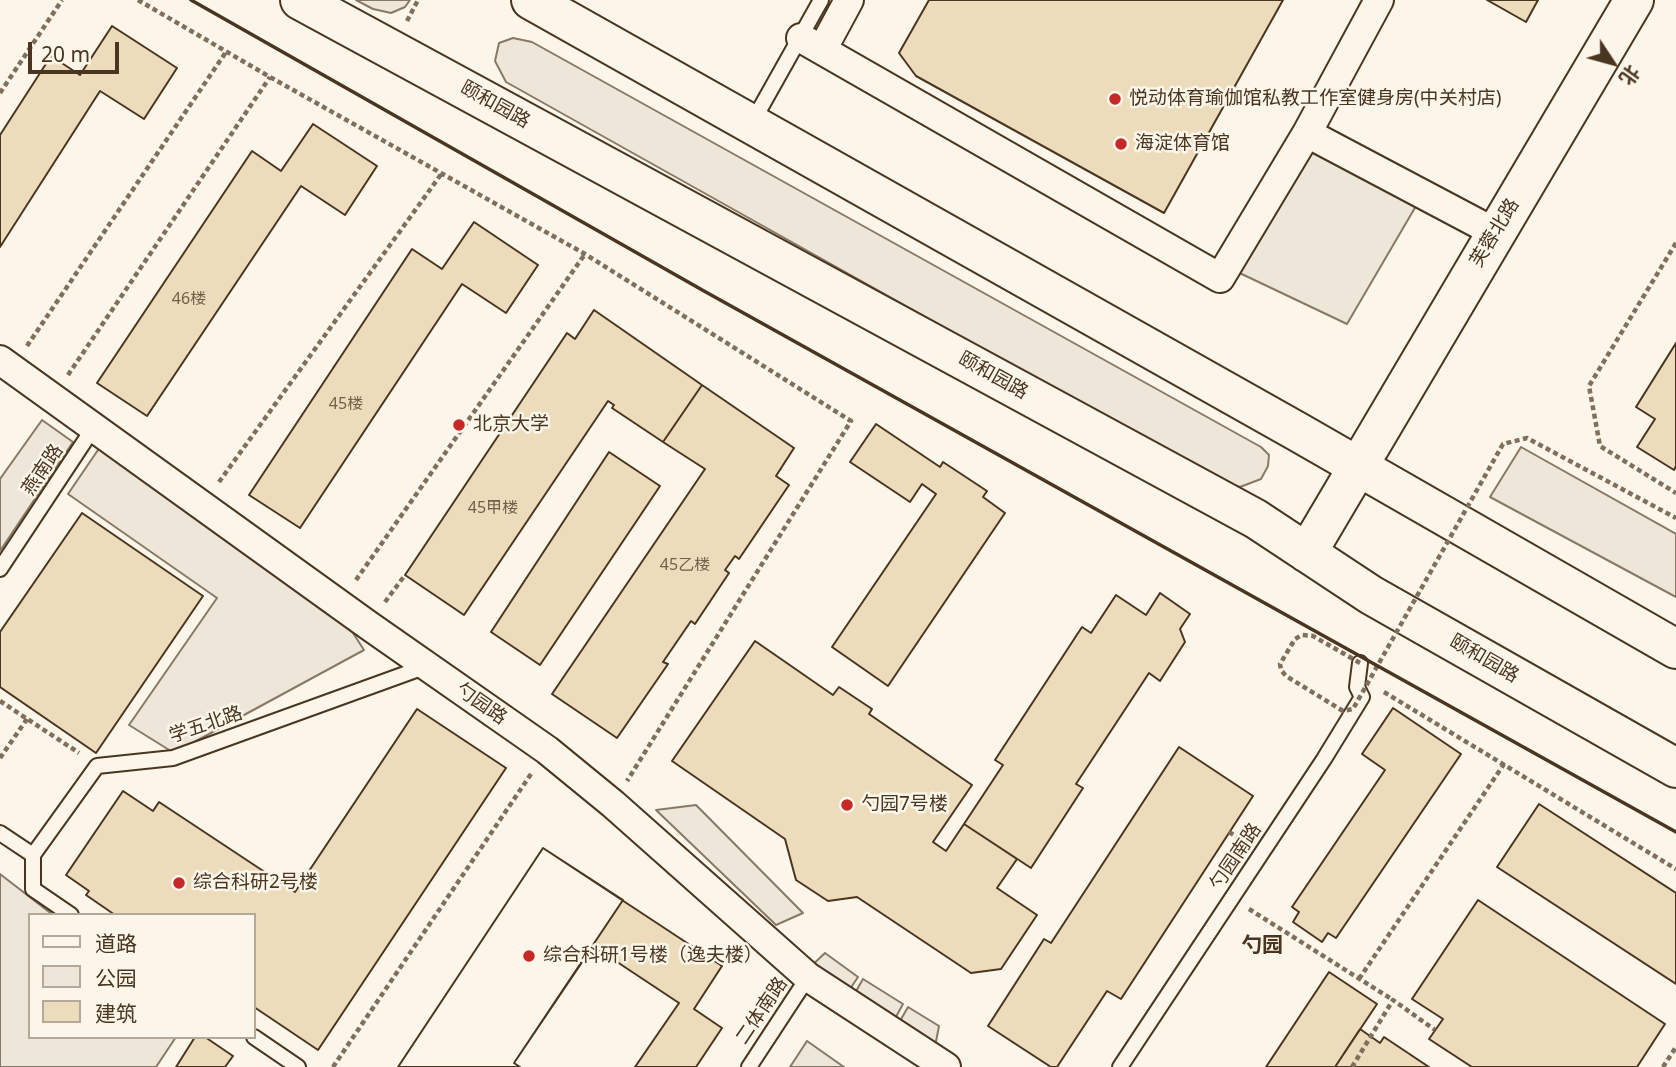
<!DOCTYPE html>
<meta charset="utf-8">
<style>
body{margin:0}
#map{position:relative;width:1676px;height:1067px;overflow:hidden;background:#fbf6e9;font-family:"Noto Sans","Noto Sans SC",sans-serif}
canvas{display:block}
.legend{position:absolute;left:28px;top:913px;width:228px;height:126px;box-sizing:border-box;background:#fbf6e9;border:2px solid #b4a999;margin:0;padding:9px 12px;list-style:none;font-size:21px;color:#4a3520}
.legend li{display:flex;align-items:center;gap:14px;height:35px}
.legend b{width:35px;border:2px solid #b4a999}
.north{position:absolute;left:1578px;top:28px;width:70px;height:70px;-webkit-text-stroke:5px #fbf6e9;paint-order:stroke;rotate:126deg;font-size:19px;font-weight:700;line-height:28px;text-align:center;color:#4a3520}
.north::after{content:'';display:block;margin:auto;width:24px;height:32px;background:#4a3520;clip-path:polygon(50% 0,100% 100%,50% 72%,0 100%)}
.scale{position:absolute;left:28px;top:42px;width:91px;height:32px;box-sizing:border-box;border:4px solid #4a3520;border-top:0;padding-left:9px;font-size:21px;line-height:24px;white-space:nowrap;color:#4a3520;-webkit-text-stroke:5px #fbf6e9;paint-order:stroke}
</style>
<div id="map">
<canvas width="1676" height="1067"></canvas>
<ul class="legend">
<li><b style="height:9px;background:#fbf6e9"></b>道路</li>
<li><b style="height:19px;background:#ede6d9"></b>公园</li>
<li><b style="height:19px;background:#ecdcbc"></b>建筑</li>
</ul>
<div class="north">北</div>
<div class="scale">20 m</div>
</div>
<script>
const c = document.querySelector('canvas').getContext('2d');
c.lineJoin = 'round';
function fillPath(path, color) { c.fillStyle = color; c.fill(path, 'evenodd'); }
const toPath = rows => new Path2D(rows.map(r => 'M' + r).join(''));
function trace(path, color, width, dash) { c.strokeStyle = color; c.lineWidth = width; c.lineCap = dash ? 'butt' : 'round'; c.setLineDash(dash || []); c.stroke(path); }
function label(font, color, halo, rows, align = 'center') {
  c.font = font + ' "Noto Sans","Noto Sans SC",sans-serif'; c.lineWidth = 5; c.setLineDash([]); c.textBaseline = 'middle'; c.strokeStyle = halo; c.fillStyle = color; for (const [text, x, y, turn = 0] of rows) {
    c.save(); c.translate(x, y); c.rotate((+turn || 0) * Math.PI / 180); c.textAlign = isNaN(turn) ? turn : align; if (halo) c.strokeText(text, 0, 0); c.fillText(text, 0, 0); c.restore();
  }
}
const green = toPath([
 [356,0,410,0,405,7,391,13,373,9,356,0],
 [513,38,532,42,1261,447,1269,455,1268,466,1261,479,1240,487,1222,483,506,82,495,61,499,43,513,38],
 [42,420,73,442,0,551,0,479,42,420],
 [100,447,344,619,364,650,174,753,129,725,217,598,68,494,100,447],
 [1521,447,1676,534,1676,597,1490,497,1521,447],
 [0,874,53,915,30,915,30,1037,176,1037,156,1067,0,1067,0,874],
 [825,953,858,977,846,995,807,970,825,953],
 [863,979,903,1004,892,1024,851,1000,863,979],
 [908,1007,939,1026,934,1052,896,1028,908,1007],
 [807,1041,844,1067,790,1067,807,1041]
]);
fillPath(green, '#ede6d9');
trace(green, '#887966', 2);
const parking = toPath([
 [1307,133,1423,194,1347,324,1227,267,1307,133],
 [696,805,803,913,776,925,656,810,696,805]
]);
fillPath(parking, '#ede7d9');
trace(parking, '#887966', 2);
const building = toPath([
 [929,0,1283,0,1164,213,916,76,899,53,929,0],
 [1487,0,1538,0,1526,22,1487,0],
 [112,26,177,68,144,119,100,91,0,247,0,135,51,56,80,75,112,26],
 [313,124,377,166,345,215,301,186,147,416,97,383,252,151,281,171,313,124],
 [474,222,538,265,506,313,462,284,300,528,249,495,412,249,442,269,474,222],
 [594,310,702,385,663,442,612,408,614,405,608,401,464,615,405,575,567,333,575,339,594,310],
 [1676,343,1676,466,1674,470,1637,447,1655,419,1636,407,1676,343],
 [702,385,794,448,776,476,789,485,739,559,735,556,725,570,729,573,695,624,691,621,663,662,668,664,617,738,552,694,705,469,663,442,702,385],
 [876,424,940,467,943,462,987,491,983,497,1005,513,888,686,832,647,936,494,922,484,910,502,850,462,876,424],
 [609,452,660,486,540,665,491,632,609,452],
 [82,513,203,596,96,753,0,687,0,632,82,513],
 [1160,593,1190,614,1180,629,1185,642,1160,681,1149,673,1076,784,1083,788,1031,868,964,824,1003,765,995,760,1082,627,1091,633,1116,595,1146,615,1160,593],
 [755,641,833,695,839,687,872,709,869,714,972,785,933,842,946,851,964,824,1017,859,997,888,1037,915,1001,969,971,973,857,897,828,901,796,880,785,839,672,761,755,641],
 [1393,708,1461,754,1336,938,1328,933,1322,942,1293,922,1299,912,1292,907,1385,770,1362,754,1393,708],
 [417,709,506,768,318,1050,254,1007,254,915,115,915,86,895,89,891,66,875,123,791,153,811,159,802,295,892,417,709],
 [1179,747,1253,796,1121,999,1107,991,1057,1067,1051,1067,988,1026,1044,939,1051,943,1179,747],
 [1539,804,1676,893,1676,984,1497,867,1539,804],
 [543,848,722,966,694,1009,722,1028,696,1067,635,1067,679,1003,593,946,514,1063,520,1067,398,1067,543,848],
 [543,848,623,900,514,1063,520,1067,398,1067,543,848],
 [1478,900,1665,1024,1637,1067,1472,1067,1429,1039,1443,1019,1412,999,1478,900],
 [1329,972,1377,1004,1335,1067,1266,1067,1329,972],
 [1360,1029,1380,1043,1384,1037,1429,1067,1335,1067,1360,1029],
 [195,1037,205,1037,233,1056,225,1067,176,1067,195,1037]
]);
fillPath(building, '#ecdcbc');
trace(building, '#4a3520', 2);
const lane = toPath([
 [752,123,821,0],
 [0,569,94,427],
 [0,833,33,855,33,889,71,915],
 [33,855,97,766,173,758,427,666],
 [254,1037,298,1067],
 [749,1067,808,977],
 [1120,1067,1324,759,1362,697,1357,687,1360,663]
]);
const street = toPath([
 [1379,0,1307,133,1496,233],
 [801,38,1220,278,1307,133],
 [822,50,849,0],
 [0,360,368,625,547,750,613,804,808,977,946,1067]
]);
const secondary = toPath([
 [300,0,1256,519,1371,595,1676,768],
 [531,0,1298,432,1676,649],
 [1307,553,1634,0]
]);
trace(lane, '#4a3520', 18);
trace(street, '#4a3520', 32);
trace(secondary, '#4a3520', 42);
trace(toPath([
 [138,0,270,77,585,254,851,421,627,781],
 [407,21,418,0],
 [0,93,62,0],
 [1676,243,1589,386,1600,446,1676,493],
 [27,346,226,52],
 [68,375,270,77],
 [219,482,442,173],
 [356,580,585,254],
 [385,602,405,575],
 [1384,692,1676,869],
 [0,701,79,753],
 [0,758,27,719],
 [1229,832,1243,841],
 [1249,909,1393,1000],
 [1359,979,1504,764],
 [333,1067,531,774],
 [1352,1067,1393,1000,1435,1030],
 [1663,1067,1676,1047]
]), '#7f6f5c', 4.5, [5, 3.5]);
trace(lane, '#fbf6e9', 14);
trace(street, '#fbf6e9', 28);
trace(secondary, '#fbf6e9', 38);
trace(toPath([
 [1360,663,1313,636,1302,635,1295,639,1280,664,1281,670,1286,676,1343,711,1353,709,1503,444,1527,438,1676,518]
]), '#7f6f5c', 4.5, [5, 3.5]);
trace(toPath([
 [191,0,704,291,1676,832]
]), '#4a3520', 3.5);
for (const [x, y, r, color] of [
 [1115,99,7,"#c62828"],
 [1121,144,7,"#c62828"],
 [459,425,7,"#c62828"],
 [847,805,7,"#c62828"],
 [179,883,7,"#c62828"],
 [529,956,7,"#c62828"]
]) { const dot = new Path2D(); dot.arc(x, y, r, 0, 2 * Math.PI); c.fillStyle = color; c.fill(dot); trace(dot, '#fbf6e9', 2.5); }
label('16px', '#725f47', null, [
 ["46楼",189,299],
 ["45楼",346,404],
 ["45甲楼",493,508],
 ["45乙楼",685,565]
]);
label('19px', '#4a3520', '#fbf6e9', [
 ["悦动体育瑜伽馆私教工作室健身房(中关村店)",1129,99],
 ["海淀体育馆",1135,144],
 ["北京大学",473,425],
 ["勺园7号楼",861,805],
 ["综合科研2号楼",193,883],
 ["综合科研1号楼（逸夫楼）",543,956]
], 'left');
label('19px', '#4a3520', '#fbf6e9', [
 ["颐和园路",495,105,29],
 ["芙蓉北路",1495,233,-59],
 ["颐和园路",993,376,29],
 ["燕南路",43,470,-56],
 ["颐和园路",1484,659,30],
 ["勺园路",481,704,35],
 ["学五北路",206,725,-19],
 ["勺园南路",1236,857,-56],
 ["二体南路",762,1011,-56]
]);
label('bold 21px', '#4a3520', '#fbf6e9', [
 ["勺园",1262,946]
]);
</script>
